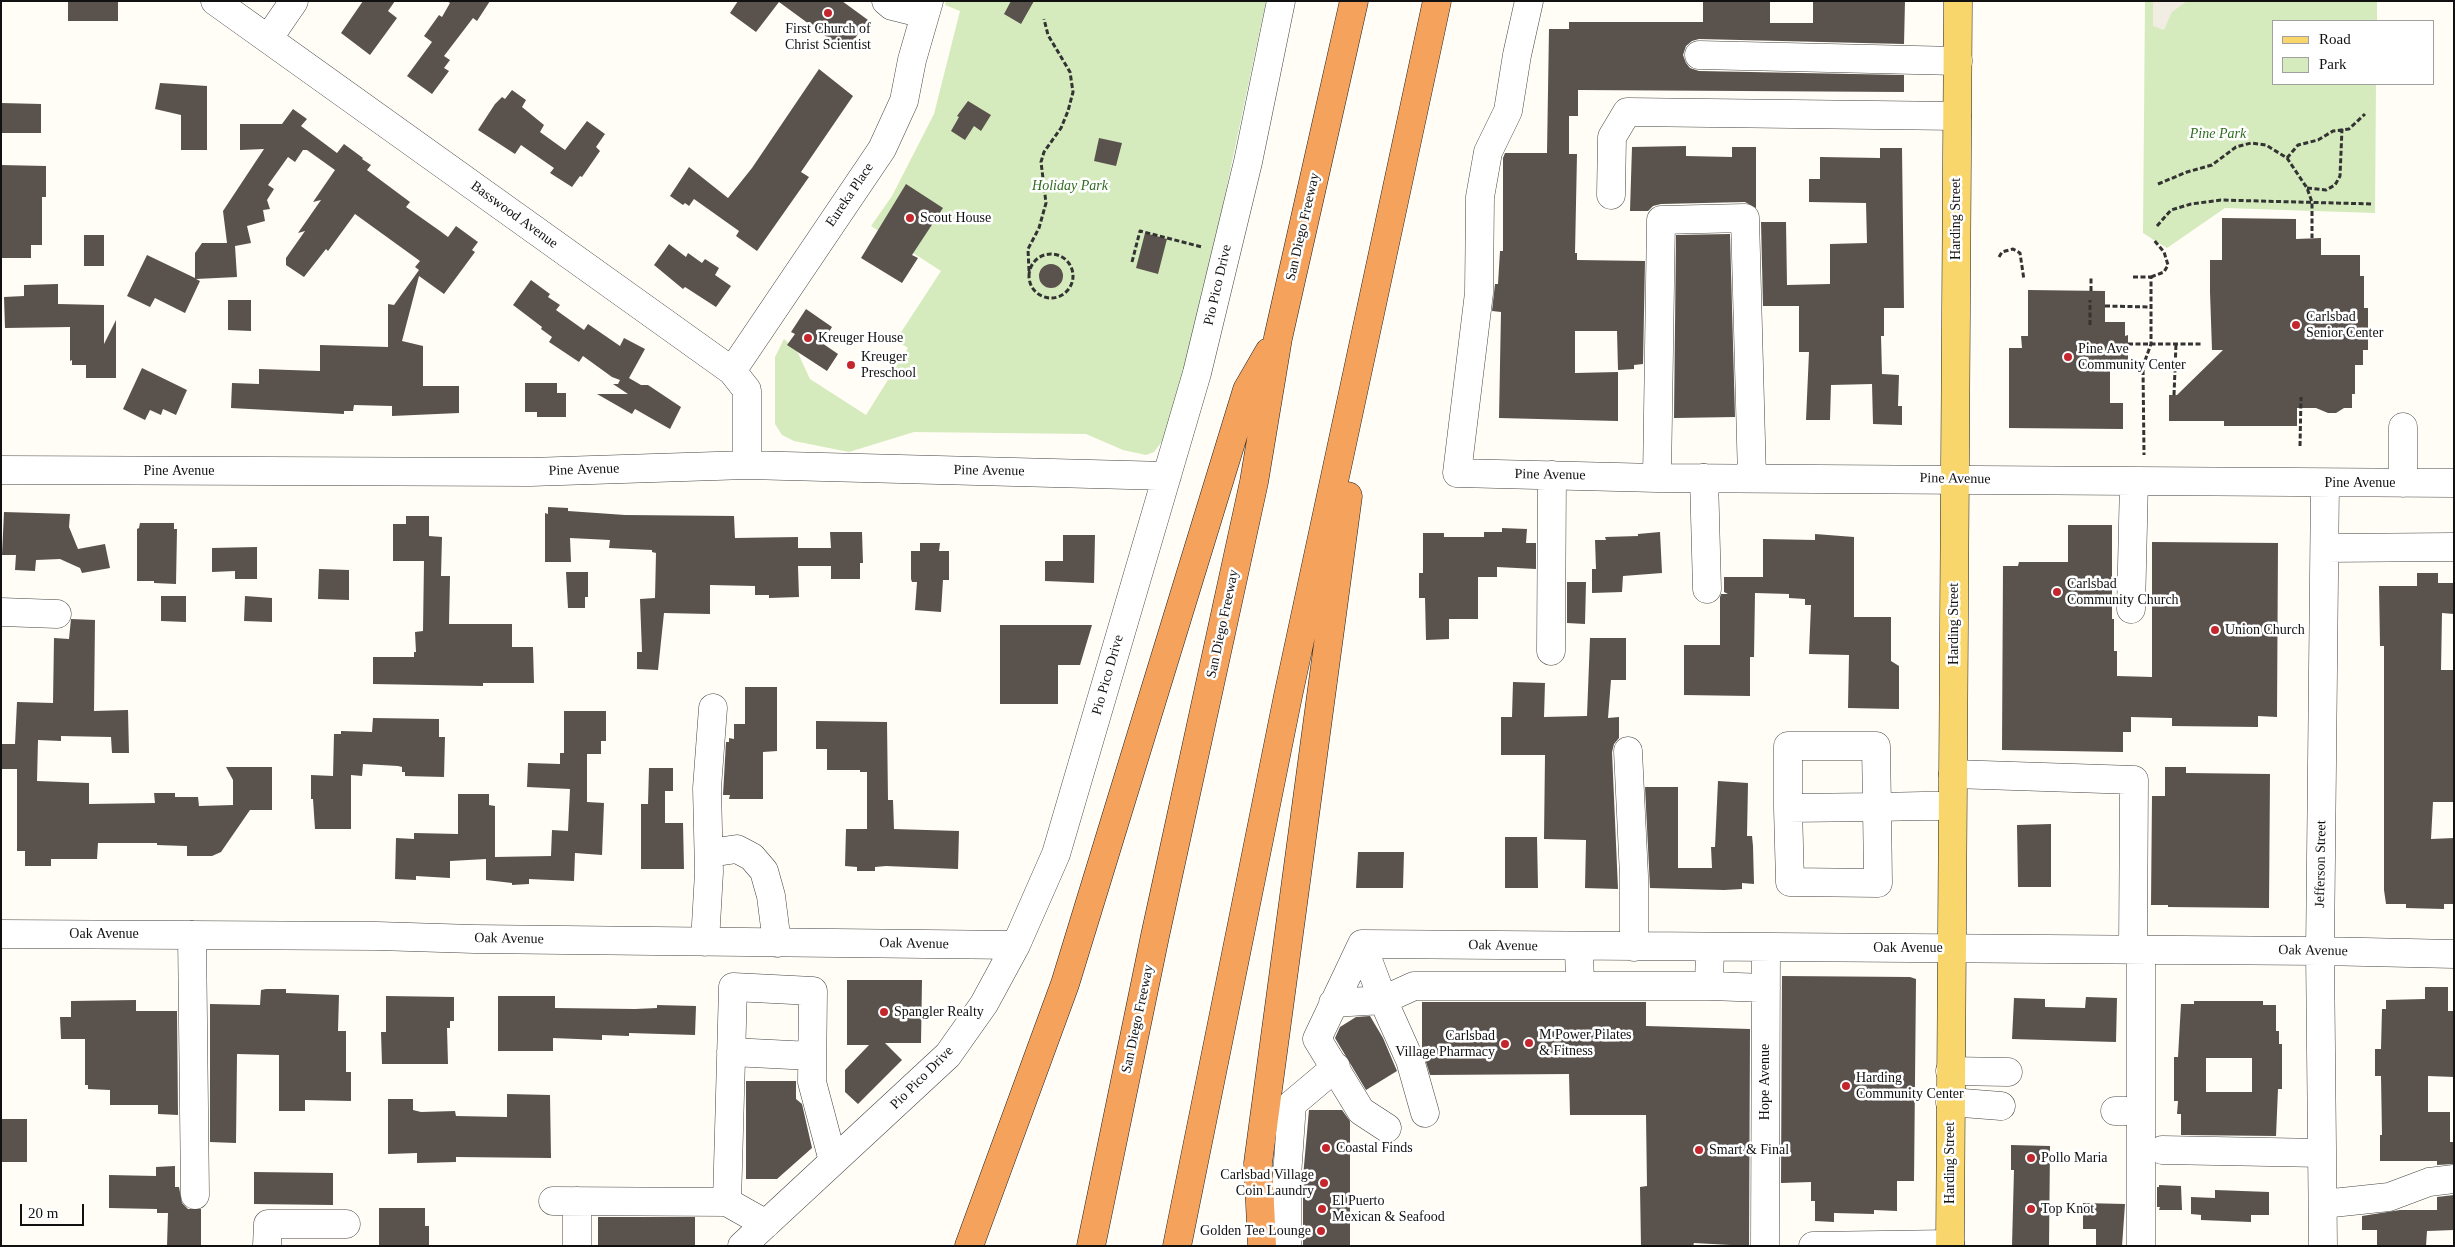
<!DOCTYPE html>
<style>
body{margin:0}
#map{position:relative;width:2455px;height:1247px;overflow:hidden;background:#fffdf5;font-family:Georgia,serif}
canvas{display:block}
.frame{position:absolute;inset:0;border:2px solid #111;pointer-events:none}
.legend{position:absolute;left:2272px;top:20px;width:162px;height:65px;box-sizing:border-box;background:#fff;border:1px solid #a0a0a0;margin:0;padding:6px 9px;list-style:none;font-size:15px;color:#111}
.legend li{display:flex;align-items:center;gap:10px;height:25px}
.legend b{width:25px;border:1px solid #a0a0a0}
.scale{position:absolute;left:20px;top:1204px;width:64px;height:22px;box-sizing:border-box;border:2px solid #111;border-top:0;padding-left:6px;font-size:15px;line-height:18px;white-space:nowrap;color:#111;-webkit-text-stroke:4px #fff;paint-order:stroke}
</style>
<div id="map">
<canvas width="2455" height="1247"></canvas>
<div class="frame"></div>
<ul class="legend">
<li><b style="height:6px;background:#f9d66b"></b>Road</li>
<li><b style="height:14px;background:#d5ebbd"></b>Park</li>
</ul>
<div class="scale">20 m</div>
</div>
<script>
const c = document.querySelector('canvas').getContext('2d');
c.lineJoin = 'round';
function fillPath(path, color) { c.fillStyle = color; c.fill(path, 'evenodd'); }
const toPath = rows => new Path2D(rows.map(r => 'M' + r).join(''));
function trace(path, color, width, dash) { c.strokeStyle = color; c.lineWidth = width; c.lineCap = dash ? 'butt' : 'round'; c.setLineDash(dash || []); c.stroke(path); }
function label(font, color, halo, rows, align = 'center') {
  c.font = font + ' Georgia,serif'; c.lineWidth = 5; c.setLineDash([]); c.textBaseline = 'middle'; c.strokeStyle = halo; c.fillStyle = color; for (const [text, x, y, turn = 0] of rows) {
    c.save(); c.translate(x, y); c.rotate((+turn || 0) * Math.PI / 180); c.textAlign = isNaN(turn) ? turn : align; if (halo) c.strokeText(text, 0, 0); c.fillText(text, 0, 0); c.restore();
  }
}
fillPath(toPath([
 [946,1,1266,1,1206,285,1167,435,1154,452,1146,455,1123,450,1086,434,914,432,849,452,794,441,782,435,775,424,775,357,784,339,797,351,810,379,866,415,908,348,896,340,941,271,871,226,892,196,934,114,960,11,945,5],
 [2145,1,2377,1,2377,21,2274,21,2274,84,2376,84,2375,213,2225,208,2167,248,2143,233]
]), '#d5ebbd');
fillPath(toPath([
 [2153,1,2187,1,2172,12,2164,30,2153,26]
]), '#f1ede2');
fillPath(toPath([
 [68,1,118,1,118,21,68,21],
 [363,1,395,1,388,11,397,18,370,55,341,33],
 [447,1,490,1,477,21,473,18,444,56,450,60,444,68,449,71,432,94,407,76,432,42,424,36,439,15,442,17,450,3],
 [738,1,842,1,868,20,846,51,779,2,756,32,730,13],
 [1011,1,1034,1,1021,24,1004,14],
 [1703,1,1770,1,1770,23,1813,23,1813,1,1905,1,1904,44,1699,39,1692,41,1686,46,1683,55,1686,63,1690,68,1699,71,1904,75,1904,92,1578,90,1578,116,1569,116,1569,154,1577,154,1575,253,1577,253,1577,260,1645,261,1643,364,1634,365,1634,369,1618,370,1617,331,1575,331,1575,373,1618,372,1618,421,1499,418,1501,312,1492,311,1495,284,1498,284,1500,251,1503,251,1503,158,1505,153,1547,153,1549,29,1569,29,1569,22,1703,22],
 [819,69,853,96,801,172,809,177,757,251,736,236,739,231,694,199,689,206,685,203,683,205,670,196,689,167,728,198,752,168],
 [160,83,207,86,207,150,181,150,181,115,155,109],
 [512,90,526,100,522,107,544,125,540,132,565,150,587,121,605,134,596,147,600,151,582,177,580,176,572,187,550,173,554,168,521,145,515,154,478,130,495,104,502,97,505,99],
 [968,101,991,115,981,131,974,126,965,140,951,131,959,117,957,116],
 [1,103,41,104,41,133,1,133],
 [293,109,307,119,301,126,337,153,344,144,363,158,362,159,371,165,367,170,410,202,406,207,440,231,448,237,456,226,478,242,472,250,475,252,444,294,419,276,402,341,423,346,423,386,459,386,459,413,392,416,392,406,354,405,353,411,344,411,344,414,231,408,232,383,259,384,259,369,320,371,320,345,388,347,388,304,394,305,419,270,415,267,420,261,355,214,328,251,326,249,304,277,286,265,286,258,305,231,298,233,321,200,313,202,335,170,307,150,303,150,295,162,288,157,268,185,274,189,267,200,270,209,263,210,265,221,247,226,251,243,235,246,237,277,196,279,200,281,185,313,155,298,150,307,127,296,147,255,195,278,195,253,202,243,227,243,223,211,264,149,240,150,240,124,282,124],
 [1099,138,1122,143,1116,166,1094,161],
 [1686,146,1686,156,1732,157,1732,147,1756,147,1756,208,1745,202,1661,204,1653,206,1648,211,1630,211,1632,147],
 [1880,148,1902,148,1904,308,1884,308,1884,336,1881,336,1882,374,1899,375,1898,406,1902,406,1902,425,1873,424,1872,384,1831,385,1830,420,1806,420,1809,352,1799,352,1799,306,1763,306,1761,222,1786,222,1787,285,1830,284,1830,244,1867,243,1866,203,1809,202,1809,179,1820,179,1820,157,1880,158],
 [1,165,46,166,46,197,42,197,42,245,31,245,31,258,1,258],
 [906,184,943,208,912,255,918,258,902,283,861,258],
 [2222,218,2296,219,2296,239,2321,238,2321,255,2360,255,2360,276,2364,276,2364,308,2368,308,2368,350,2363,350,2363,365,2355,365,2355,394,2352,394,2352,408,2344,408,2336,413,2328,413,2316,408,2297,408,2297,426,2224,426,2224,421,2169,421,2169,395,2177,395,2223,350,2212,350,2210,292,2210,260,2222,260],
 [1145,233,1167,239,1158,274,1136,268],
 [1730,234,1735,417,1674,418,1676,235],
 [84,235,104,235,104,266,84,266],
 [669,244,686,257,688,253,702,263,705,259,719,268,715,275,731,286,716,307,685,287,683,289,654,265],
 '1039 276a12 12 0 1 1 24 0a12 12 0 1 1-24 0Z',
 [531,280,550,294,548,297,560,305,556,310,584,330,588,324,620,346,624,338,645,349,629,378,641,385,648,385,681,407,670,429,635,409,632,414,597,394,628,394,613,384,618,384,620,380,612,377,583,356,579,362,549,342,552,337,541,329,542,327,513,305],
 [58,284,58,304,104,305,104,344,116,320,116,378,86,378,86,365,72,365,72,360,70,361,70,327,5,328,4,297,24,296,24,285],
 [2028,290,2105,291,2105,322,2125,322,2125,336,2128,335,2128,366,2110,366,2110,403,2123,403,2123,429,2009,428,2009,348,2022,348,2021,336,2028,336],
 [228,300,251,300,251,331,228,330],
 [806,309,832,327,822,343,838,354,827,371,787,345,795,334,791,332],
 [142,368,187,390,176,415,163,409,161,415,150,410,145,420,123,409],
 [525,383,557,383,557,393,566,393,566,417,537,417,537,412,525,412],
 [548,507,568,508,568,511,625,515,734,516,735,538,798,537,798,548,831,548,830,532,862,532,863,563,860,563,860,579,831,579,831,566,798,566,799,597,769,598,769,595,755,595,755,586,710,585,710,614,664,613,658,670,637,669,637,652,642,652,640,599,655,598,656,553,652,552,652,550,609,548,610,540,570,538,571,562,545,562,545,513,548,514],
 [4,512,70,514,69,527,78,549,105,544,110,568,82,573,80,568,60,559,36,560,35,571,15,570,16,555,2,555],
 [406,516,429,516,429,536,442,537,441,576,450,576,449,624,512,624,512,647,533,647,534,683,483,683,483,686,373,684,373,657,414,657,414,652,416,652,415,632,423,631,424,561,393,561,393,524,406,524],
 [140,523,174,523,174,529,177,529,176,584,154,583,154,581,137,581,137,529,139,528],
 [2068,525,2112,525,2112,619,2114,619,2114,651,2117,651,2117,676,2152,677,2152,542,2278,543,2277,717,2258,716,2258,727,2172,726,2172,718,2131,717,2131,732,2123,732,2123,752,2002,750,2003,566,2018,566,2019,562,2068,562],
 [1502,528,1527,529,1526,543,1536,543,1536,569,1497,567,1497,577,1478,577,1478,619,1449,619,1449,639,1426,640,1425,598,1419,598,1419,573,1423,573,1423,533,1444,533,1444,537,1484,537,1484,532,1502,532],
 [1660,532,1662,573,1623,576,1622,592,1592,593,1592,569,1596,569,1595,540,1606,540,1605,537,1638,536,1638,534],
 [1815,534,1854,537,1854,617,1891,617,1891,661,1899,666,1899,709,1848,708,1849,655,1809,654,1811,605,1805,605,1805,599,1789,598,1789,594,1755,593,1754,657,1750,657,1750,696,1684,695,1684,645,1720,645,1720,597,1721,594,1728,594,1724,592,1724,577,1763,577,1763,539,1815,540],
 [1063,535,1095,535,1094,583,1045,581,1045,561,1063,561],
 [920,543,940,543,939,551,949,551,949,580,943,580,941,612,915,610,917,582,912,582,911,579,911,551,920,551],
 [257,547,257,579,235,579,235,571,212,572,212,548],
 [319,569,349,570,349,600,318,599],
 [566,572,588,572,588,597,585,597,585,608,568,608],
 [2417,573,2438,573,2438,583,2454,583,2454,614,2442,613,2441,670,2454,670,2454,802,2433,802,2431,839,2454,838,2454,904,2444,904,2444,909,2406,908,2406,904,2386,904,2384,890,2384,646,2380,646,2379,586,2417,586],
 [1567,582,1586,582,1585,624,1567,623],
 [161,596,186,596,186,622,161,621],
 [245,596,272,598,272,622,244,621],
 [71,619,95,620,94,711,128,710,129,753,112,753,111,737,61,736,61,741,38,740,37,781,89,783,89,804,155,803,154,793,175,793,175,797,198,797,199,806,233,805,233,780,226,767,272,767,272,810,250,810,221,852,212,856,187,856,187,846,157,845,157,843,98,843,97,859,51,859,51,866,25,866,25,851,17,851,17,769,1,769,1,744,15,744,17,702,53,703,54,638,69,639],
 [1000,625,1092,625,1080,665,1058,665,1058,704,1000,704],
 [1590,638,1626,638,1626,680,1611,680,1608,718,1619,717,1619,738,1614,744,1612,752,1618,889,1585,888,1586,840,1544,839,1545,755,1501,755,1501,717,1512,717,1513,682,1545,683,1544,717,1587,716],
 [745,687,777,687,777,751,763,752,763,799,729,799,730,795,723,795,726,742,729,742,729,738,734,739,734,724,745,724],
 [564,711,606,711,606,741,601,741,601,754,587,754,587,802,604,803,602,855,575,853,574,881,529,879,529,884,512,885,512,883,486,880,486,859,450,861,450,878,416,876,416,880,395,879,396,838,414,839,414,833,458,834,458,794,489,794,489,805,495,806,495,857,551,856,552,830,568,831,570,789,527,787,528,763,560,764,560,753,564,753],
 [373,718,439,719,439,737,445,737,444,777,405,776,405,772,402,772,402,767,398,766,363,764,362,776,351,775,351,829,315,829,313,799,311,799,311,775,333,776,334,734,341,734,341,731,372,732],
 [816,721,887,722,888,800,893,800,894,829,959,831,958,869,886,866,875,867,875,871,857,871,857,867,845,866,846,829,867,829,867,772,860,772,860,770,827,770,827,749,816,749],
 [2165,767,2186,767,2186,773,2270,774,2269,908,2168,907,2168,905,2151,905,2152,796,2165,796],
 [649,768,673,768,673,791,665,791,665,823,683,823,684,869,641,869,641,804,648,804],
 [1718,781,1748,783,1747,836,1752,836,1753,846,1754,884,1742,883,1742,889,1724,890,1650,888,1645,787,1678,787,1678,868,1712,868,1711,847,1715,847],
 [2051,824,2051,887,2018,887,2017,825],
 [1505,837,1537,837,1538,888,1505,888],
 [1358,852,1404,852,1403,888,1356,888],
 [1782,976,1910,977,1916,979,1914,1181,1897,1181,1897,1211,1874,1210,1874,1214,1834,1213,1834,1222,1815,1221,1815,1201,1811,1201,1811,1182,1781,1183],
 [847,980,922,980,921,1043,885,1043,902,1060,858,1104,845,1092,845,1070,869,1045,847,1045],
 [2425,987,2448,987,2448,1011,2454,1011,2454,1077,2428,1076,2428,1112,2450,1112,2450,1142,2454,1142,2454,1164,2437,1165,2437,1161,2380,1161,2380,1135,2382,1135,2381,1076,2375,1076,2375,1049,2381,1049,2382,1009,2386,1009,2386,1000,2425,999],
 [266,989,286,989,286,993,339,995,338,1031,346,1031,346,1072,351,1072,351,1101,305,1100,305,1111,279,1111,279,1055,237,1054,236,1143,210,1142,210,1004,260,1005,261,990],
 [386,996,454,997,454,1021,450,1021,450,1028,447,1028,448,1064,382,1064,381,1032,386,1032],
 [498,996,555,996,555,1008,635,1009,657,1008,657,1005,696,1006,695,1035,629,1033,629,1036,602,1035,602,1040,553,1038,553,1051,498,1051],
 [2086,997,2117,998,2116,1042,2012,1039,2014,998,2045,999,2045,1007,2085,1008],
 [136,1000,136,1011,177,1011,178,1115,158,1114,158,1105,110,1105,110,1090,88,1089,88,1085,85,1085,85,1039,61,1039,60,1017,71,1017,71,1001],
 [2194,1001,2263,1001,2263,1005,2276,1005,2276,1031,2279,1031,2279,1044,2282,1044,2282,1089,2278,1089,2276,1136,2181,1135,2181,1114,2177,1114,2178,1101,2174,1101,2174,1057,2178,1057,2181,1004,2194,1004],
 [2206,1058,2252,1058,2252,1092,2206,1092],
 [1422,1002,1646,1002,1646,1026,1750,1029,1749,1246,1694,1243,1693,1246,1641,1246,1640,1187,1647,1186,1646,1115,1570,1115,1569,1074,1430,1075,1422,1049],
 [1370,1016,1383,1038,1397,1071,1366,1090,1335,1038,1340,1027,1356,1017],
 [746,1081,796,1081,796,1099,802,1104,812,1148,777,1179,746,1179],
 [507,1094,550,1095,551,1158,456,1157,456,1162,417,1163,417,1153,388,1154,388,1099,413,1099,413,1110,421,1112,455,1111,456,1116,507,1117],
 [1309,1110,1342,1110,1350,1121,1350,1246,1303,1246,1303,1177],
 [1,1119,27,1119,27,1162,1,1162],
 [2011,1145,2050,1146,2049,1246,2012,1246,2014,1170,2011,1170],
 [175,1166,175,1187,179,1187,182,1203,188,1209,201,1209,201,1246,167,1246,168,1213,157,1213,157,1209,109,1208,109,1175,156,1176,156,1167],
 [254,1172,333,1173,333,1205,254,1204],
 [2159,1185,2181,1186,2182,1210,2159,1210,2160,1207,2157,1207,2157,1187,2159,1187],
 [2215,1190,2269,1192,2269,1215,2251,1215,2251,1222,2201,1220,2201,1215,2191,1214,2191,1197,2215,1198],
 [2454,1195,2454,1230,2427,1231,2426,1246,2377,1246,2377,1230,2362,1230,2362,1216,2400,1210,2437,1210,2437,1197],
 [2083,1203,2125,1204,2122,1246,2096,1246,2096,1229,2083,1229],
 [379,1208,425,1208,425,1226,429,1226,429,1246,379,1246],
 [598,1217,695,1217,695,1246,598,1246]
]), '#5a524d');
const minor = toPath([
 [215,1,732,371,747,390,747,465],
 [886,1,892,6,924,14],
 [1529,1,1517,55,1508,111,1488,152,1480,197,1479,293,1457,473,1657,478,2454,483],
 [268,39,294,1],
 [1699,55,1958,61],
 [1611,195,1612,137,1627,112,1957,116],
 [732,371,882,149,904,101,912,60,929,1],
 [1,470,530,472,747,465,1167,476],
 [1657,478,1661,220,1745,218,1752,478],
 [1704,478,1707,589],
 [2403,483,2403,427],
 [2325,548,2454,547],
 [2131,609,2134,481],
 [1,612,57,614],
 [1551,651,1552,475],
 [1628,751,1634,876,1634,947],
 [1953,774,2134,780,2133,951],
 [1788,808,1788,746,1876,746,1877,807,1878,883,1790,882,1788,808,1877,807,1923,806,1952,806],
 [709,853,737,849,752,857,764,871,771,896,777,943],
 [1,934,377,936,474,939,1016,945],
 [192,935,195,1195],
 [705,942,709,872,707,788,713,708],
 [1362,944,2320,951,2454,954],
 [1362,944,1317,1039,1361,1111,1387,1128],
 [1362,944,1383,1000,1410,1060,1425,1113],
 [2141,950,2141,1246],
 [1580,986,1709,986,1710,947],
 [1709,986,1766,988],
 [1333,1003,1383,1000,1414,986,1580,986,1579,946],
 [731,1052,812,1056],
 [1950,1071,2008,1072],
 [1950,1102,2001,1106],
 [2115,1111,2141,1111],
 [2162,1150,2322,1153],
 [553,1201,727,1202,766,1224],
 [727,1202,733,987,813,991,812,1082,833,1161],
 [2323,1204,2389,1197,2429,1182,2454,1179],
 [267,1246,268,1224,346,1224],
 [577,1246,577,1201],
 [742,1246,948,1055,984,1004,1016,945,1056,854,1197,373,1248,162,1281,1],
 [1287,1246,1287,1176,1292,1104,1336,1067],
 [1765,1246,1766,948],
 [1813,1246,1950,1244],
 [2323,1246,2320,951,2325,483]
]);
const major = toPath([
 [1950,1246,1958,1]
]);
const highway = toPath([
 [969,1246,1065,984,1247,390,1269,352],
 [1091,1246,1155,936,1254,482,1278,338,1354,1],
 [1177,1246,1288,696,1437,1],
 [1262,1246,1258,1163,1348,496]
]);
trace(minor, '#444', 29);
trace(major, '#222', 29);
trace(highway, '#222', 29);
trace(toPath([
 [2287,158,2298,145,2318,140,2333,131,2349,129,2365,114],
 [2158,184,2187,172,2212,165,2236,147,2251,143,2266,145,2287,158,2307,188,2312,202,2312,238],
 [2307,188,2326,190,2335,185,2340,176,2342,129],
 [2157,226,2171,210,2191,204,2221,200,2373,204],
 '1029 276a22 22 0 1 1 44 0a22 22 0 1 1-44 0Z',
 [1999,257,2002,252,2013,249,2020,253,2024,280],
 [1132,262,1140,231,1202,247],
 [1029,271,1028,249,1039,228,1046,203,1041,162,1044,152,1061,128,1068,111,1073,92,1070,72,1048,35,1044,19],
 [2133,277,2151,277,2151,344,2143,366,2144,455],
 [2151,277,2164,272,2168,265,2164,252,2153,239],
 [2091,291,2091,278],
 [2105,306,2151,307],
 [2090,325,2090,300],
 [2128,344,2201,344],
 [2174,395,2176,344],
 [2300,446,2301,397]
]), '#333', 3, [5, 2.5]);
trace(minor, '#fff', 28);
trace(major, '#f9d66b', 28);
trace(highway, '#f5a25d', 28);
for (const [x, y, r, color] of [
 [828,13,5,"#c4262e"],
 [910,218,5,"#c4262e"],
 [2296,325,5,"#c4262e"],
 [808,338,5,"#c4262e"],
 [2068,357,5,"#c4262e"],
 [851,365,5,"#c4262e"],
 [2057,592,5,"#c4262e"],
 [2215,630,5,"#c4262e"],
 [884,1012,5,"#c4262e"],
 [1529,1043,5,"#c4262e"],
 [1505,1044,5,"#c4262e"],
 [1846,1086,5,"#c4262e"],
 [1326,1148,5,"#c4262e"],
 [1699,1150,5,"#c4262e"],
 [2031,1158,5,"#c4262e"],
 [1324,1183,5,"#c4262e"],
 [1322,1209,5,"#c4262e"],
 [2031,1209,5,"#c4262e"],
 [1321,1231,5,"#c4262e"]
]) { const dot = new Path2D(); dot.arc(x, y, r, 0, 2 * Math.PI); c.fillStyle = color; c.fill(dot); trace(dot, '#fff', 2); }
label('14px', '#111', '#fff', [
 ["First Church of",828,29,"center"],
 ["Christ Scientist",828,45,"center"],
 ["Scout House",920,218],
 ["Carlsbad",2306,317],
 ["Senior Center",2306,333],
 ["Kreuger House",818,338],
 ["Pine Ave",2078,349],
 ["Community Center",2078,365],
 ["Kreuger",861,357],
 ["Preschool",861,373],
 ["Carlsbad",2067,584],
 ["Community Church",2067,600],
 ["Union Church",2225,630],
 ["Spangler Realty",894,1012],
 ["M Power Pilates",1539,1035],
 ["& Fitness",1539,1051],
 ["Carlsbad",1495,1036,"right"],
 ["Village Pharmacy",1495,1052,"right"],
 ["Harding",1856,1078],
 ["Community Center",1856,1094],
 ["Coastal Finds",1336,1148],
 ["Smart & Final",1709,1150],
 ["Pollo Maria",2041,1158],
 ["Carlsbad Village",1314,1175,"right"],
 ["Coin Laundry",1314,1191,"right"],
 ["El Puerto",1332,1201],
 ["Mexican & Seafood",1332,1217],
 ["Top Knot",2041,1209],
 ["Golden Tee Lounge",1311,1231,"right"]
], 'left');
label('italic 14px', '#2f6b1f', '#fff', [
 ["Pine Park",2218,134],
 ["Holiday Park",1070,186]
]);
label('14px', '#111', '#fff', [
 ["Eureka Place",850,195,-56],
 ["Basswood Avenue",514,215,36],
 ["Harding Street",1956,219,-90],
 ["San Diego Freeway",1303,227,-77],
 ["Pio Pico Drive",1218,285,-77],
 ["Pine Avenue",584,470,-2],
 ["Pine Avenue",179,471],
 ["Pine Avenue",989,471,1],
 ["Pine Avenue",1550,475,1],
 ["Pine Avenue",1955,479,1],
 ["Pine Avenue",2360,483],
 ["San Diego Freeway",1223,624,-78],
 ["Harding Street",1954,624,-90],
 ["Pio Pico Drive",1108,675,-74],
 ["Jefferson Street",2321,864,-89],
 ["Oak Avenue",104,934],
 ["Oak Avenue",509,939,1],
 ["Oak Avenue",914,944,1],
 ["Oak Avenue",1503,946,1],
 ["Oak Avenue",1908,948],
 ["Oak Avenue",2313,951,1],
 ["San Diego Freeway",1138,1019,-78],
 ["Pio Pico Drive",922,1078,-45],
 ["Hope Avenue",1765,1082,-90],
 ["Harding Street",1950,1163,-90]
]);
</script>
